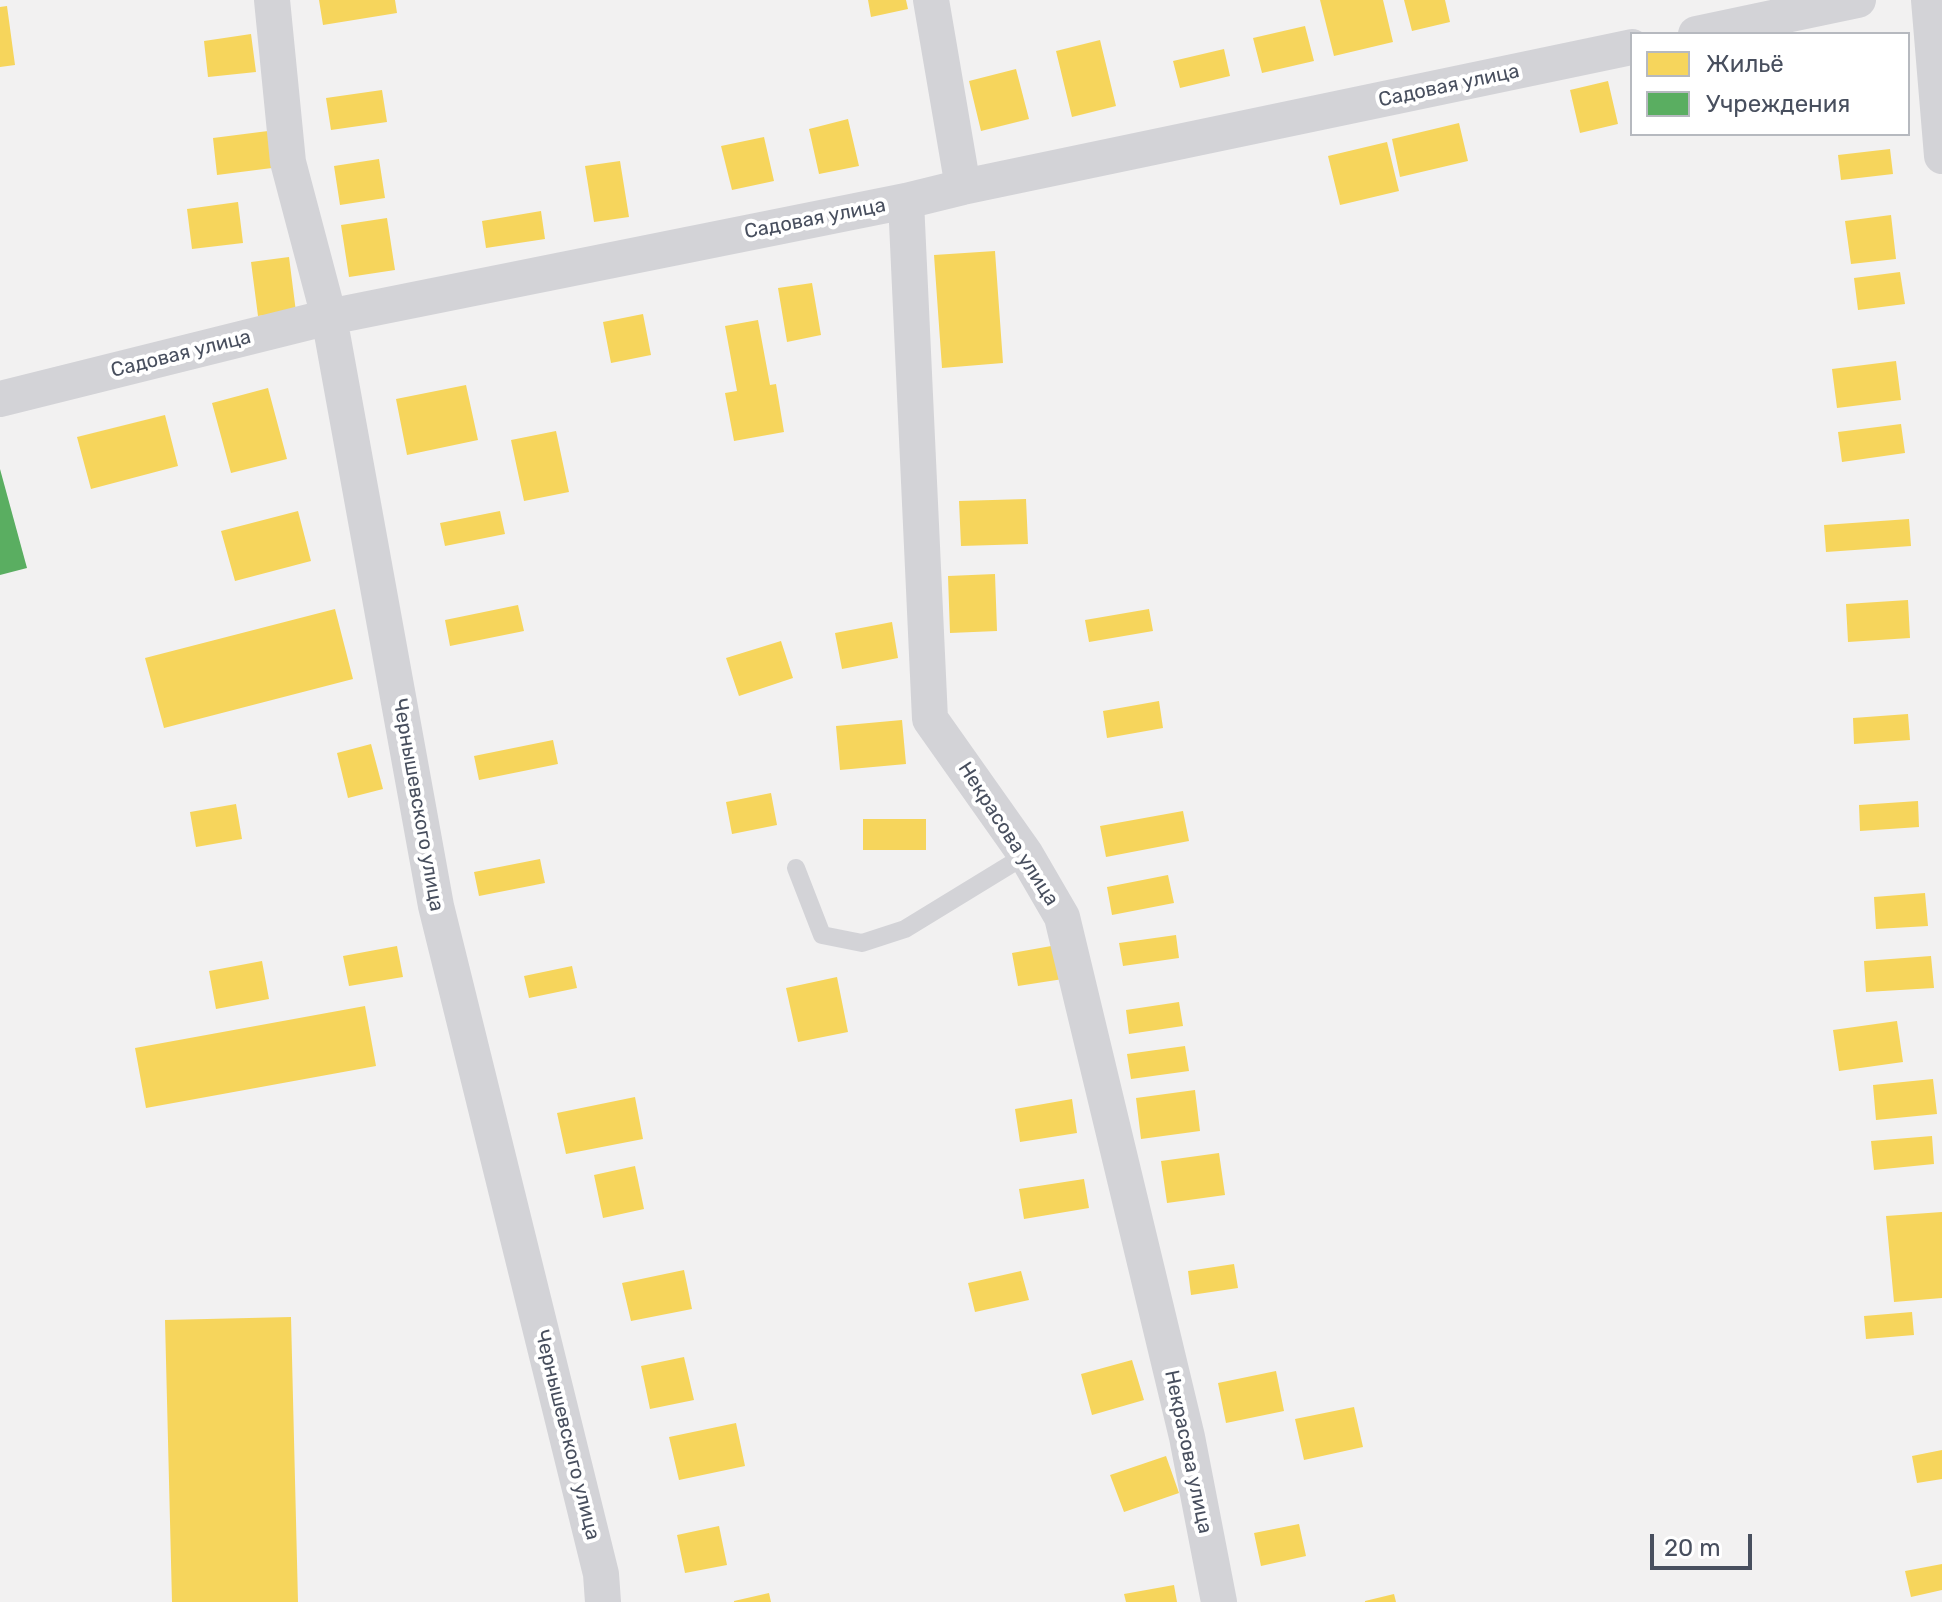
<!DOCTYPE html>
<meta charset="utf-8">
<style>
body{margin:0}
#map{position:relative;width:1942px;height:1602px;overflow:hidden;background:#f2f1f1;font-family:Rubik,sans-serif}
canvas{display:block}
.legend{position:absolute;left:1630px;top:32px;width:280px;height:104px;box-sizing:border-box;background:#fff;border:2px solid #b6b9bf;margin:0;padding:10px 14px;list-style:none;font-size:24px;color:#484f5e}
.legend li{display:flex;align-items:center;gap:16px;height:40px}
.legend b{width:40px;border:2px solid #b6b9bf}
.scale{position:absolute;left:1650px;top:1534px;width:102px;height:36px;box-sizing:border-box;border:4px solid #484f5e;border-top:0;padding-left:10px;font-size:24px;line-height:28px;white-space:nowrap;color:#484f5e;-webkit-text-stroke:6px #fff;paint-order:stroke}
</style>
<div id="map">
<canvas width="1942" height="1602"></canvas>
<ul class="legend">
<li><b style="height:22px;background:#f6d55c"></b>Жильё</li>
<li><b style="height:22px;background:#5aae61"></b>Учреждения</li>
</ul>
<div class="scale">20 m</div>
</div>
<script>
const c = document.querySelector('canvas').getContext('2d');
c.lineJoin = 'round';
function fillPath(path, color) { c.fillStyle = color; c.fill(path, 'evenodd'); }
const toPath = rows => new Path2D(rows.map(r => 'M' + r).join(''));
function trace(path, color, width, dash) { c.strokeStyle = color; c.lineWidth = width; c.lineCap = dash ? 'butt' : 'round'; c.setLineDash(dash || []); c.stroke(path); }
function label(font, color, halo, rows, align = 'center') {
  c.font = font + ' Rubik,sans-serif'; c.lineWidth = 8; c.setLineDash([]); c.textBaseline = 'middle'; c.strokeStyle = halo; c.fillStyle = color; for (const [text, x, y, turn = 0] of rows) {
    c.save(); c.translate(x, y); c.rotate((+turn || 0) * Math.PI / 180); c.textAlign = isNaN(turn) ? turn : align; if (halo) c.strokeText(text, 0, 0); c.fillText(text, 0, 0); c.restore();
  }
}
fillPath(toPath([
 [319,0,395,0,397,13,323,25],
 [868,0,906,0,908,9,871,17],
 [1320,0,1383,0,1393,42,1334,56],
 [1404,0,1445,0,1450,22,1412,31],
 [7,6,15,65,0,67,0,7],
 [1305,26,1314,61,1262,73,1253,38],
 [251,34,256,72,208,77,204,41],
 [1100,40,1116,106,1072,117,1056,51],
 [1224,49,1230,76,1180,88,1173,61],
 [1016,69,1029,119,981,131,969,81],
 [1608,81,1618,124,1580,133,1570,90],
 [382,90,387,122,331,130,326,98],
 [848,119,859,166,819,174,809,129],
 [1459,123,1468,161,1400,177,1392,139],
 [268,131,272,168,217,175,213,138],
 [764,137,774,181,732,190,721,146],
 [1387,142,1399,191,1340,205,1328,156],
 [1890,149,1893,174,1841,180,1838,155],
 [379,159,385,198,340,205,334,166],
 [620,161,629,217,594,222,585,166],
 [238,202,243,243,192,249,187,209],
 [541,211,545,239,486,248,482,221],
 [1891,215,1896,259,1851,264,1845,221],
 [387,218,395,270,349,277,341,225],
 [995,251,1003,363,942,368,934,255],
 [289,257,296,312,258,316,251,262],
 [1900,272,1905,304,1858,310,1854,278],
 [812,283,821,335,787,342,778,288],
 [643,314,651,355,611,363,603,322],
 [758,320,770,385,776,384,784,432,734,441,725,393,737,391,725,326],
 [1896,361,1901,400,1837,408,1832,369],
 [466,385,478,440,407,455,396,399],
 [268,388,287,459,231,473,212,403],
 [165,415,178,466,91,489,77,437],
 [1901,424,1905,453,1842,462,1838,432],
 [556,431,569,492,524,501,511,440],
 [1026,499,1028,544,961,546,959,501],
 [298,511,311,561,235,581,221,531],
 [500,511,505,534,445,546,440,523],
 [1909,519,1911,546,1826,552,1824,525],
 [995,574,997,631,950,633,948,576],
 [1908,600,1910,638,1848,642,1846,604],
 [518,605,524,631,450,646,445,620],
 [335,609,353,679,164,728,145,658],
 [1149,609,1153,631,1089,642,1085,620],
 [892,622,898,658,842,669,835,633],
 [781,641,793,678,739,696,726,658],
 [1159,701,1163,728,1107,738,1103,711],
 [1908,714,1910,740,1854,744,1853,718],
 [902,720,906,764,840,770,836,726],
 [553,740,558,764,479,780,474,756],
 [371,744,383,789,348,798,337,753],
 [771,793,777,825,732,834,726,802],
 [1918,801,1919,827,1860,831,1859,805],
 [236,804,242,839,196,847,190,812],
 [1183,811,1189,841,1106,857,1100,826],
 [863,819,926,819,926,850,863,850],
 [540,859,545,883,479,896,474,872],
 [1168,875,1174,903,1112,915,1107,887],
 [1925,893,1928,926,1876,929,1874,897],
 [1176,935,1179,958,1123,966,1119,943],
 [1057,945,1063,979,1018,986,1012,953],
 [397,946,403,977,349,986,343,956],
 [1931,956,1934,988,1866,992,1864,961],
 [262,961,269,999,216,1009,209,971],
 [572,966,577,988,529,998,524,976],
 [837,977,848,1032,798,1042,786,988],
 [1179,1002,1183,1026,1129,1034,1126,1010],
 [365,1006,376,1066,146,1108,135,1048],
 [1897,1021,1903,1062,1839,1071,1833,1030],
 [1185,1046,1189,1071,1131,1079,1127,1054],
 [1933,1079,1937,1114,1876,1120,1873,1085],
 [1195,1090,1200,1131,1141,1139,1136,1098],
 [635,1097,643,1139,566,1154,557,1113],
 [1072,1099,1077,1133,1020,1142,1015,1109],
 [1932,1136,1934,1164,1874,1170,1871,1141],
 [1219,1153,1225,1195,1167,1203,1161,1161],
 [635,1166,644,1209,603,1218,594,1175],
 [1084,1179,1089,1208,1024,1219,1019,1189],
 [1942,1212,1942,1298,1894,1302,1886,1216],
 [1234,1264,1238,1288,1191,1295,1188,1271],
 [684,1270,692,1309,631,1321,622,1283],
 [1021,1271,1029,1300,975,1312,968,1283],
 [1912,1312,1914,1335,1866,1339,1864,1316],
 [291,1317,298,1602,172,1602,165,1320],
 [684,1357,694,1400,650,1409,641,1366],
 [1132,1360,1144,1400,1092,1415,1081,1374],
 [1276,1371,1284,1411,1226,1423,1218,1383],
 [1354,1407,1363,1447,1304,1460,1295,1419],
 [736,1423,745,1466,679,1480,669,1437],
 [1942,1450,1942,1479,1917,1483,1912,1456],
 [1166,1456,1179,1493,1124,1512,1110,1475],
 [1299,1524,1306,1556,1261,1566,1254,1533],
 [719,1526,727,1565,685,1573,677,1535],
 [1942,1564,1942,1590,1911,1597,1905,1571],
 [1174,1585,1177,1602,1126,1602,1124,1594],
 [769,1593,771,1602,734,1602,734,1601],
 [1394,1594,1396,1602,1365,1602,1365,1601]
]), '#f6d55c');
fillPath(toPath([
 [0,469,27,568,0,575]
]), '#5aae61');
trace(toPath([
 [796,868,822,935,862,943,905,929,1026,855]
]), '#d3d3d7', 18);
trace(toPath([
 [272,0,288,162,329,317,436,906,601,1574,603,1602],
 [931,0,963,187],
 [1929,0,1942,156],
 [1696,34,1858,0],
 [906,201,930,719,1026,855,1062,917,1187,1437,1219,1602],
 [0,399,329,317,906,201,963,187,1632,47]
]), '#d3d3d7', 36);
label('20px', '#484f5e', '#fff', [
 ["Садовая улица",1449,86,-12],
 ["Садовая улица",815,219,-11],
 ["Садовая улица",181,354,-14],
 ["Чернышевского улица",418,805,80],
 ["Некрасова улица",1008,834,57],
 ["Чернышевского улица",567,1435,76],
 ["Некрасова улица",1188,1452,78]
]);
</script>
